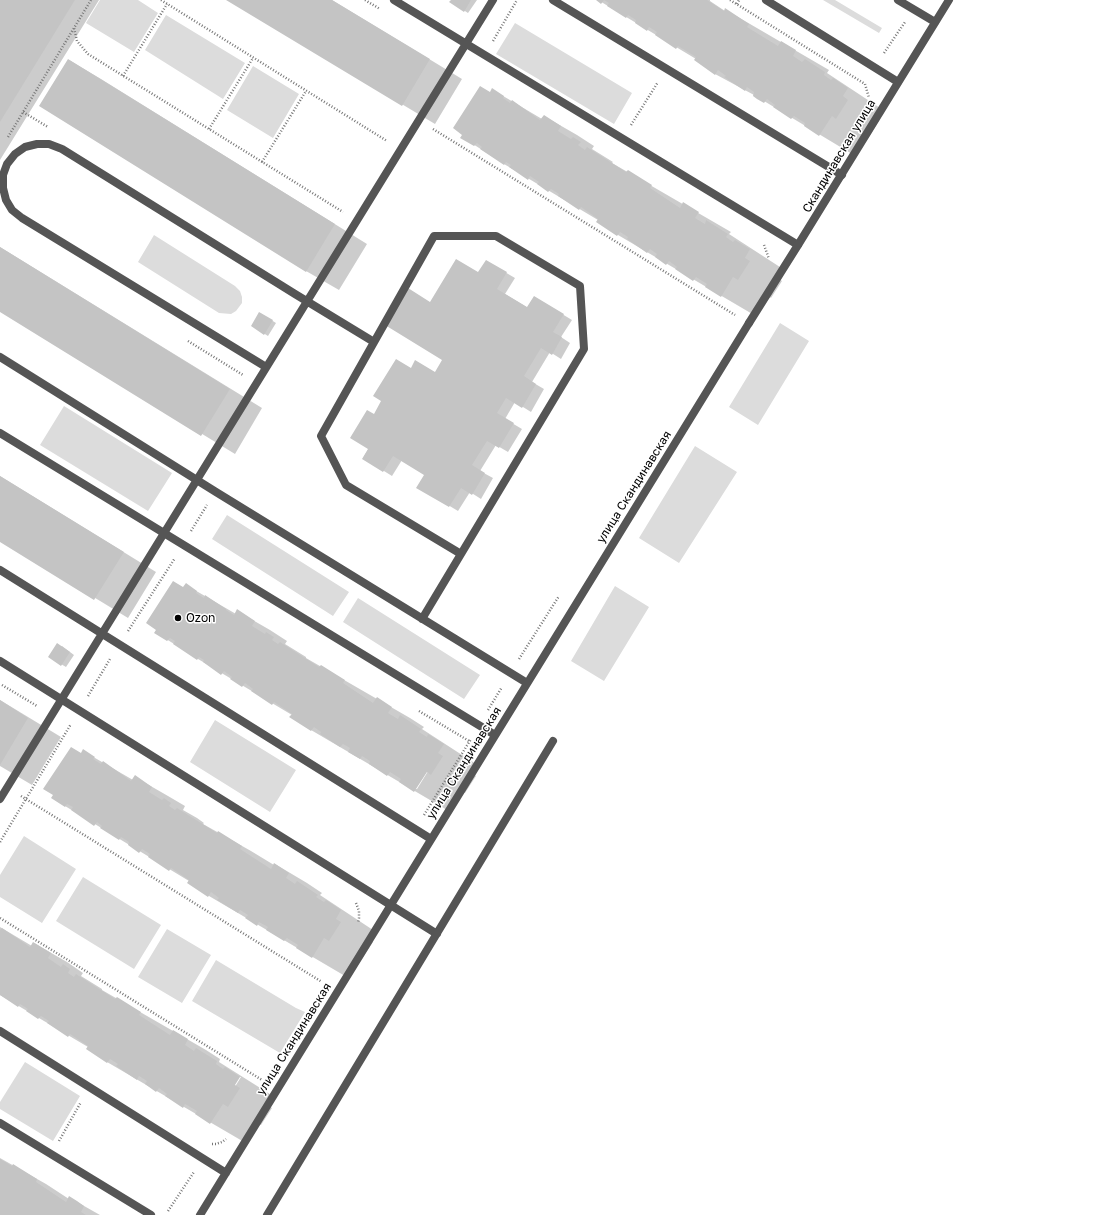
<!DOCTYPE html>
<meta charset="utf-8">
<style>
body{margin:0}
canvas{display:block;background:#fff}
</style>
<canvas width="1116" height="1215"></canvas>
<script>
const c = document.querySelector('canvas').getContext('2d');
c.lineJoin = 'round';
function fillPath(path, color) { c.fillStyle = color; c.fill(path, 'evenodd'); }
const toPath = rows => new Path2D(rows.map(r => 'M' + r).join(''));
function trace(path, color, width, dash) { c.strokeStyle = color; c.lineWidth = width; c.lineCap = dash ? 'butt' : 'round'; c.setLineDash(dash || []); c.stroke(path); }
function label(font, color, halo, rows, align = 'center') {
  c.font = font + ' "Golos Text",sans-serif'; c.lineWidth = 3; c.setLineDash([]); c.textBaseline = 'middle'; c.strokeStyle = halo; c.fillStyle = color; for (const [text, x, y, turn = 0] of rows) {
    c.save(); c.translate(x, y); c.rotate((+turn || 0) * Math.PI / 180); c.textAlign = isNaN(turn) ? turn : align; if (halo) c.strokeText(text, 0, 0); c.fillText(text, 0, 0); c.restore();
  }
}
fillPath(toPath([
 [100,0,138,0,158,13,134,52,86,23],
 [823,0,835,0,882,28,879,33],
 [166,15,245,63,223,99,145,50],
 [515,23,632,93,614,124,496,54],
 [253,66,299,94,273,138,227,110],
 [154,235,235,286,240,291,242,297,242,303,236,311,231,314,219,313,138,262],
 [780,323,809,341,758,425,729,407],
 [64,406,172,473,148,511,40,445],
 [695,446,737,472,679,563,639,538],
 [227,515,349,592,333,616,212,539],
 [615,586,649,607,604,681,571,661],
 [358,598,480,675,464,699,343,622],
 [215,720,296,770,270,812,190,762],
 [24,836,76,869,42,923,0,897,0,875],
 [83,877,161,925,134,969,56,921],
 [167,929,211,955,182,1003,138,977],
 [216,960,296,1008,305,1012,280,1053,192,1001],
 [25,1062,80,1096,53,1141,0,1109,0,1102]
]), '#dcdcdc');
fillPath(toPath([
 [0,0,99,0,0,160],
 [228,0,332,0,462,79,435,124],
 [452,0,477,0,468,13,451,2],
 [598,0,710,0,710,1,725,11,726,10,829,70,827,73,880,108,875,116,880,119,869,137,852,154,754,95,715,74,696,59],
 [69,60,101,79,367,244,339,290,306,271],
 [493,90,542,119,544,116,577,135,594,146,592,149,613,162,612,163,731,232,729,234,783,269,777,278,782,281,771,298,767,295,754,315,618,235,597,222,598,220,504,164,462,137],
 [0,247,262,408,235,454,0,311],
 [486,261,515,278,505,294,528,308,534,297,572,320,561,337,570,343,561,359,550,352,532,382,544,389,531,412,515,402,505,419,522,429,508,452,496,445,480,471,493,478,481,499,470,492,458,511,418,487,426,474,402,460,392,476,363,458,369,448,374,415,411,369,435,373,444,359,431,303,479,274],
 [260,313,276,323,268,336,252,326],
 [0,476,156,572,128,618,0,540],
 [186,585,236,614,237,611,270,630,287,641,285,644,306,657,306,658,410,718,424,727,422,729,476,764,471,772,476,776,465,793,460,790,447,810,311,730,292,715,198,659,155,632],
 [429,767,430,768,417,789,415,789],
 [62,646,74,655,66,667,49,657],
 [0,700,61,737,32,785,0,766],
 [83,751,133,780,135,777,168,796,185,806,183,810,197,818,204,823,203,824,251,851,274,865,275,864,307,883,322,893,320,895,373,930,368,939,373,942,362,959,345,976,209,896,188,882,189,881,65,806],
 [0,927,32,946,34,943,67,962,83,973,81,976,102,989,102,990,206,1050,220,1059,219,1062,273,1096,267,1105,272,1108,261,1125,256,1123,244,1142,107,1062,88,1047,0,995],
 [239,1077,241,1077,233,1090,231,1088],
 [0,1158,46,1184,69,1199,70,1198,100,1215,0,1215]
]), '#0003');
fillPath(toPath([
 [0,0,75,0,0,122],
 [226,0,332,0,430,59,402,106],
 [451,0,471,0,464,12,449,2],
 [596,0,707,0,724,11,725,8,749,24,747,27,778,46,781,41,796,50,793,56,802,62,805,59,825,72,824,75,831,80,833,78,848,88,843,96,848,100,836,119,832,116,819,136,804,126,805,123,794,116,791,119,773,107,775,105,767,99,764,103,757,99,753,96,754,92,747,87,745,91,724,77,726,76,718,70,715,75,694,60,696,57,678,46,676,49,655,35,657,32,649,27,647,31,635,23,636,20,628,15,626,18,607,6,609,3,604,0,601,4],
 [68,59,335,224,306,272,39,106],
 [480,86,490,92,492,88,504,96,503,98,510,103,512,100,540,120,544,115,561,126,558,131,571,139,573,137,581,142,578,145,585,150,587,147,626,172,628,170,652,185,650,188,680,208,683,202,699,212,695,218,705,224,706,220,728,234,726,237,733,242,735,240,750,249,745,258,750,261,738,280,733,277,721,297,705,287,707,284,696,277,693,281,675,269,677,267,669,261,666,265,655,257,657,254,650,249,647,253,627,239,628,237,620,232,617,236,596,222,598,219,581,207,579,210,558,196,559,194,551,189,548,192,537,184,539,182,530,176,528,180,509,167,511,165,506,162,504,165,480,149,482,147,477,143,474,146,460,138,462,135,453,128],
 [0,247,230,389,201,436,0,312],
 [456,259,478,272,486,260,507,272,497,289,527,307,534,296,564,314,553,332,562,337,552,355,541,348,524,376,536,384,522,408,506,398,497,413,514,423,499,448,487,441,472,465,485,473,472,495,461,488,449,507,416,488,424,475,393,456,383,472,362,459,368,449,350,438,367,410,374,414,381,401,373,396,396,359,411,368,415,360,435,372,442,360,385,325,408,288,430,302],
 [259,312,273,320,264,335,251,326],
 [0,476,124,552,94,600,0,542],
 [173,581,183,587,186,583,197,591,196,593,204,598,205,595,226,609,226,610,234,615,237,609,255,621,252,626,265,634,266,632,274,637,272,640,278,644,280,642,319,667,321,665,345,680,343,683,373,703,377,697,392,707,388,713,398,719,400,715,421,729,419,732,427,737,428,734,444,744,438,753,443,756,431,775,427,772,414,792,399,782,401,779,390,772,387,776,369,764,370,761,362,756,360,759,348,752,350,748,343,744,340,747,320,734,321,732,314,727,311,731,289,717,292,714,274,702,272,705,251,691,253,689,245,683,242,687,230,679,232,677,224,671,221,675,203,662,204,660,199,657,197,660,173,644,175,641,170,638,167,641,154,633,156,630,146,623],
 [57,643,70,652,61,666,48,657],
 [0,700,28,718,0,765],
 [71,747,81,753,83,749,95,757,93,759,101,764,103,761,131,781,135,775,152,787,149,792,162,800,164,798,171,803,169,806,175,810,177,808,217,833,218,831,242,846,240,849,271,869,274,863,289,873,286,878,295,884,297,881,318,895,316,897,324,902,326,900,341,910,336,919,341,922,329,941,324,938,312,958,296,948,298,945,287,938,284,941,266,930,268,927,259,922,257,926,245,918,248,915,240,910,238,913,217,900,219,898,211,892,208,897,187,883,189,880,171,868,169,871,148,857,150,854,142,849,139,853,128,845,129,842,121,837,119,840,100,828,102,826,97,822,94,826,71,810,73,807,67,804,65,807,51,798,53,795,43,789],
 [2,928,30,947,33,942,51,953,48,958,61,967,63,964,70,969,68,973,74,977,76,974,115,999,117,997,141,1012,139,1015,170,1035,173,1030,188,1039,185,1045,194,1051,196,1048,217,1061,216,1064,223,1069,225,1067,240,1077,235,1085,240,1088,228,1107,223,1104,210,1124,195,1114,197,1111,185,1104,183,1108,165,1096,167,1094,159,1088,156,1092,145,1084,147,1081,139,1076,137,1080,116,1066,118,1064,110,1059,107,1063,86,1049,88,1046,70,1034,68,1037,47,1023,49,1021,41,1016,38,1019,26,1011,28,1009,20,1004,18,1007,0,995,0,930],
 [0,1159,12,1166,13,1164,37,1179,36,1182,66,1202,69,1196,77,1201,84,1206,81,1212,86,1215,0,1215]
]), '#c4c4c4');
trace(toPath([
 [91,0,74,28,77,41,88,54,343,212],
 [161,0,387,141],
 [365,0,380,9],
 [730,0,865,84,869,98],
 [737,4,739,0],
 [493,41,517,0],
 [884,53,905,22],
 [123,76,167,4],
 [23,112,48,127],
 [631,125,658,82],
 [209,129,253,58],
 [433,129,735,315],
 [8,137,74,28],
 [262,162,306,91],
 [764,245,769,259],
 [188,341,243,375],
 [191,531,207,505],
 [128,631,175,558],
 [519,659,559,596],
 [2,685,37,706],
 [88,696,110,659],
 [488,710,502,687],
 [419,711,469,741],
 [21,796,322,982],
 [424,815,471,739],
 [0,842,71,724],
 [356,903,359,911,359,918,358,923],
 [0,918,262,1080],
 [59,1141,81,1102],
 [212,1144,216,1144,222,1142,226,1139],
 [168,1211,194,1172]
]), '#777', 2.5, [1, 2]);
trace(toPath([
 [394,0,798,245],
 [553,0,842,175],
 [766,0,898,82],
 [898,0,935,22],
 [0,357,216,492,527,683],
 [266,367,22,218,12,210,6,200,3,188,3,175,7,164,15,154,25,147,37,144,49,144,62,149,295,294,374,342],
 [0,433,495,735],
 [0,570,431,839],
 [422,619,584,349,580,286,496,236,434,236,321,436,346,485,461,554],
 [0,661,437,934],
 [0,799,493,0],
 [0,1031,226,1173],
 [0,1123,151,1215],
 [200,1215,749,323],
 [267,1215,553,741]
]), '#555', 8);
trace(toPath([
 [749,323,798,245,949,0]
]), '#555', 8);
for (const [x, y, r, color] of [
 [178,618,4,"#000"]
]) { const dot = new Path2D(); dot.arc(x, y, r, 0, 2 * Math.PI); c.fillStyle = color; c.fill(dot); trace(dot, '#fff', 1.5); }
label('12px', '#000', '#fff', [
 ["Скандинавская улица",839,156,-59],
 ["улица Скандинавская",634,487,-58],
 ["улица Скандинавская",464,763,-58],
 ["улица Скандинавская",294,1039,-58]
]);
label('12px', '#000', '#fff', [
 ["Ozon",186,618]
], 'left');
</script>
